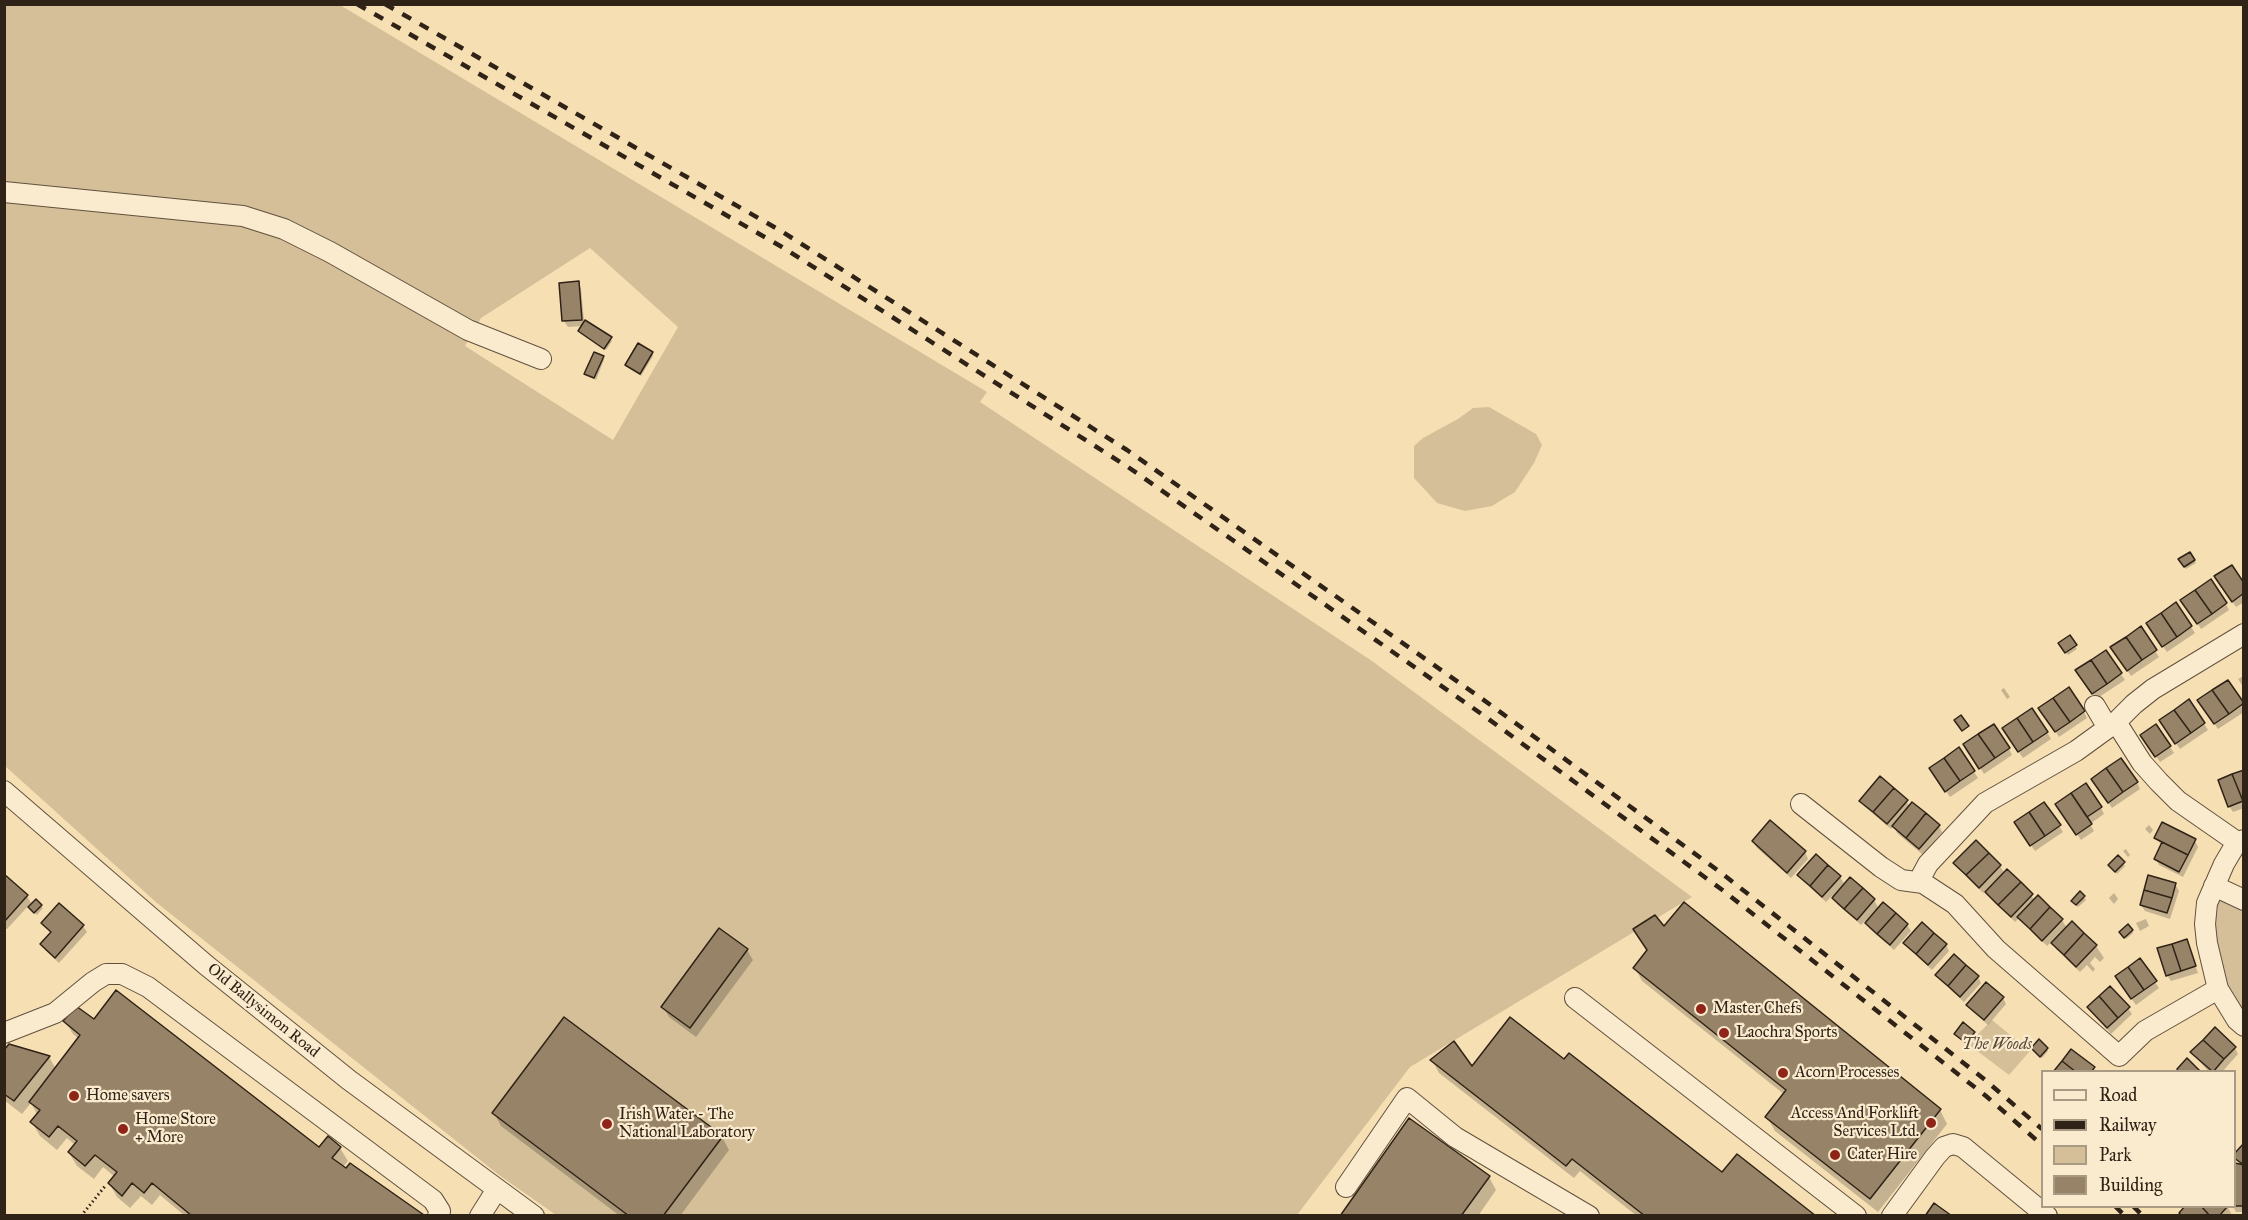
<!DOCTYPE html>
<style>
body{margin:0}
#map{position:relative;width:2248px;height:1220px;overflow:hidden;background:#f7dfb4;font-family:"IM FELL Great Primer",serif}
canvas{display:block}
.frame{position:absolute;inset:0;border:6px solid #2f2216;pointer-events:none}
.legend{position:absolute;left:2041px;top:1070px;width:195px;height:138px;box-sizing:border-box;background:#faeace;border:2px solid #a99a84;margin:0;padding:8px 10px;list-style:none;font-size:18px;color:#2f2216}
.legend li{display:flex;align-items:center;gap:12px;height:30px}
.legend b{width:30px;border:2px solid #a99a84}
</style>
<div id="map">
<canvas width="2248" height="1220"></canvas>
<div class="frame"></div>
<ul class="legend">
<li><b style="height:8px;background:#faeace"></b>Road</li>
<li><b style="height:8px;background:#2f2216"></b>Railway</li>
<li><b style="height:16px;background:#d5bf99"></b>Park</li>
<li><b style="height:16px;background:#978468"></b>Building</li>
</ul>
</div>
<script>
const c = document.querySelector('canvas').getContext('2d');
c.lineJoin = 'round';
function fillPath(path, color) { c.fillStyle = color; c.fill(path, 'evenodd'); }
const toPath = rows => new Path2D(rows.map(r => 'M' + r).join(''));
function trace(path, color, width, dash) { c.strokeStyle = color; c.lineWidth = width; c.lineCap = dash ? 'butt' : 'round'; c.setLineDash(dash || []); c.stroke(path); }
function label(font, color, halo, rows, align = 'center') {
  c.font = font + ' "IM FELL Great Primer",serif'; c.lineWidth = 4.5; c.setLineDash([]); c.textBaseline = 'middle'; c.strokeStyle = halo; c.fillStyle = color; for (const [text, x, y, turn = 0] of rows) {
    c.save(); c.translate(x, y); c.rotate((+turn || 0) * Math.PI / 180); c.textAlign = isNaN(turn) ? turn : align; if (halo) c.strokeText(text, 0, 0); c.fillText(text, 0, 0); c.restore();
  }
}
fillPath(toPath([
 [5,5,340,5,987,392,980,402,1372,661,1692,897,1410,1067,1297,1215,556,1215,499,1175,157,903,5,766],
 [590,248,678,327,613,440,465,346,481,318],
 [1489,407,1536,434,1542,445,1534,463,1515,492,1492,506,1465,511,1437,503,1414,478,1414,446,1423,438,1458,419,1473,408],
 [2220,900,2225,900,2243,908,2243,1015,2238,1009,2223,977,2214,927,2217,904],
 [1992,1020,2030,1051,2009,1075,1968,1044]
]), '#d5bf99');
fillPath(toPath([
 [578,282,581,289,584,321,612,341,606,350,581,334,579,331,583,326,568,327,564,321,561,284],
 [652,353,653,356,641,376,627,365],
 [603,358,604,360,596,380,587,376,586,374],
 [2190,554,2196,563,2186,569,2180,560],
 [2220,583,2244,585,2244,602,2236,607],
 [2176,604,2195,633,2167,652,2151,630],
 [2226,604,2229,610,2201,629,2186,606],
 [2140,628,2159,657,2131,676,2116,654],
 [2070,637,2077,649,2068,655,2060,644],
 [2106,652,2125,680,2096,699,2081,677],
 [2244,676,2244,688,2238,679],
 [2227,682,2244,705,2244,712,2218,729,2203,707],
 [2004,688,2010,697,2007,699,2001,690],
 [2189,701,2208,730,2180,749,2164,727],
 [2084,712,2087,718,2059,737,2044,714],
 [2156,726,2174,753,2160,762,2145,741],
 [2047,732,2051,739,2023,758,2007,735],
 [1959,749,1978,778,1950,797,1934,774],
 [2009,749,2012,755,1984,774,1969,751],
 [2244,772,2244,808,2233,812,2229,806],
 [2137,782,2140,789,2112,808,2097,786],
 [1861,801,1906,801,1910,807,1939,826,1942,832,1923,855,1897,833,1894,826,1891,829,1865,807],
 [2044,804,2063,832,2035,851,2019,829],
 [2101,808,2104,814,2090,824,2094,831,2081,840,2061,810],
 [2149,825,2153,830,2150,834,2145,829],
 [2156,838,2195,841,2198,847,2183,877,2159,865,2156,859,2162,846],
 [1753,842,1805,852,1808,859,1791,878,1757,848],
 [1976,842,2000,866,2005,874,2007,871,2035,900,2062,920,2067,928,2096,946,2104,958,2100,962,2095,957,2090,963,2095,969,2093,972,2087,965,2080,972,2056,949,2052,941,2047,946,2019,918,2015,922,1991,898,1986,891,1983,893,1959,869,1955,863],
 [2126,849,2130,855,2128,857,2123,851],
 [2118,857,2125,866,2117,874,2111,868],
 [1799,875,1840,877,1845,885,1874,900,1879,909,1907,925,1911,931,1894,950,1870,929,1865,921,1861,925,1837,904,1832,896,1826,902,1803,881],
 [4,876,27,896,31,903,7,929,4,929],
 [2175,884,2179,891,2170,919,2145,911,2141,905],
 [2080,893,2086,900,2078,907,2074,903],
 [2114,893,2118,899,2114,904,2109,898],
 [60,905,83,926,87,932,59,963,45,950,42,944,51,933,43,923],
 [41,906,43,908,37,915,32,910],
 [2146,919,2149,926,2140,931,2136,923],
 [1664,929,1940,1110,1947,1124,1878,1212,1775,1131,1767,1117,1785,1095,1642,981,1635,968],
 [2132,930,2133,933,2126,939,2122,935],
 [2186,941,2198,973,2171,981,2167,975],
 [1905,943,1946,945,1949,951,1932,970,1909,949],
 [747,950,753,960,696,1037,669,1017,663,1007],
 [2140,960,2159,988,2136,1005,2120,983],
 [1937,975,1978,977,1981,983,1964,1002,1941,981],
 [2003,998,2006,1004,1988,1025,1972,1011,1968,1005],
 [2089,1007,2128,1008,2132,1014,2111,1034],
 [65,1021,95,1022,320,1149,328,1138,340,1148,348,1161,343,1167,346,1170,350,1165,422,1216,185,1216,160,1195,152,1205,141,1196,130,1208,117,1197,110,1184,115,1177,103,1167,94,1179,77,1166,69,1153,75,1145,67,1138,57,1150,40,1136,32,1122,37,1114,31,1103,22,1114,4,1100,4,1053,49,1057,56,1069,79,1039,73,1034],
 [1974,1033,1976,1035,1968,1045,1957,1036],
 [2235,1048,2238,1054,2222,1072,2209,1072,2192,1053],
 [2032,1049,2047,1049,2048,1051,2042,1058],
 [1432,1060,1472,1068,1564,1061,1722,1174,1813,1216,1637,1216,1580,1171,1574,1178,1439,1073],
 [494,1113,722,1137,729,1150,680,1216,620,1216,501,1126],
 [2244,1145,2244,1212,2236,1212,2233,1206,2234,1206,2234,1177,2237,1177,2239,1164,2234,1157],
 [1489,1177,1496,1190,1478,1216,1341,1216],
 [2227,1206,2231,1213,2229,1216,2182,1216]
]), '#0003');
const building = toPath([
 [579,281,582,320,562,321,559,283,579,281],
 [585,320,612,337,604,349,578,331,585,320],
 [638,343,653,352,640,374,625,365,638,343],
 [594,352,604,356,594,378,584,374,594,352],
 [2190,552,2195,560,2184,567,2178,559,2190,552],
 [2232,565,2244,583,2244,593,2232,602,2214,576,2232,565],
 [2211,579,2227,603,2212,614,2195,590,2211,579],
 [2195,590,2212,614,2197,624,2180,600,2195,590],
 [2176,602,2192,626,2177,637,2161,613,2176,602],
 [2161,613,2177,637,2162,647,2146,623,2161,613],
 [2141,626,2157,650,2142,660,2126,637,2141,626],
 [2070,635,2077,645,2065,653,2058,643,2070,635],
 [2126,637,2142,660,2127,671,2110,647,2126,637],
 [2106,650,2122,673,2107,684,2091,660,2106,650],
 [2091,660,2107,684,2092,694,2075,670,2091,660],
 [2228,680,2244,703,2229,714,2212,690,2228,680],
 [2069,687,2085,711,2070,722,2053,698,2069,687],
 [2212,690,2229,714,2214,724,2197,700,2212,690],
 [2053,698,2070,722,2055,732,2038,708,2053,698],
 [2189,699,2205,723,2191,733,2174,710,2189,699],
 [2032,708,2048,732,2033,742,2017,718,2032,708],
 [2174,710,2191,733,2175,744,2159,720,2174,710],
 [1961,715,1969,726,1962,731,1954,720,1961,715],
 [2017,718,2033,742,2018,752,2002,728,2017,718],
 [1994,724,2010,748,1995,758,1978,734,1994,724],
 [2156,724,2171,746,2155,757,2140,735,2156,724],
 [1978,734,1995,758,1979,769,1963,744,1978,734],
 [1959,747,1975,771,1960,781,1944,758,1959,747],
 [1944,758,1960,781,1945,792,1929,768,1944,758],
 [2121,758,2138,782,2123,792,2106,768,2121,758],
 [2106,768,2123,792,2108,803,2091,779,2106,768],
 [2244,770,2244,801,2243,801,2232,774,2244,770],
 [2232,774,2243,801,2228,807,2218,780,2232,774],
 [1880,776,1894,788,1873,812,1859,801,1880,776],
 [2086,783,2102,807,2087,817,2071,793,2086,783],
 [1894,788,1908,800,1887,824,1873,812,1894,788],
 [2071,793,2092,824,2076,835,2055,804,2071,793],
 [1912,802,1926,813,1906,838,1892,826,1912,802],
 [2044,802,2061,825,2045,836,2029,812,2044,802],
 [2029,812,2045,836,2030,846,2014,822,2029,812],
 [1926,813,1940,825,1919,849,1906,838,1926,813],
 [1770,820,1806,851,1787,873,1752,841,1770,820],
 [2162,822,2196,839,2188,855,2154,838,2162,822],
 [1976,840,1989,853,1966,875,1953,863,1976,840],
 [2162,842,2188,855,2179,872,2154,859,2162,842],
 [1989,853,2001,865,1979,888,1966,875,1989,853],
 [1816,854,1828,865,1810,886,1797,875,1816,854],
 [2118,855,2125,862,2115,872,2108,865,2118,855],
 [1828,865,1841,876,1822,897,1810,886,1828,865],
 [2007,869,2021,882,1998,905,1985,892,2007,869],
 [4,874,28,895,4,922,4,874],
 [2148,875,2176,883,2172,898,2144,890,2148,875],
 [1850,877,1863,888,1844,909,1832,898,1850,877],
 [2021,882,2033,894,2011,917,1998,905,2021,882],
 [1863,888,1875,899,1857,920,1844,909,1863,888],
 [2144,890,2172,898,2167,913,2140,905,2144,890],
 [2080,891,2085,896,2076,905,2071,901,2080,891],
 [2038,895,2050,907,2030,929,2017,917,2038,895],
 [36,899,42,905,34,913,28,907,36,899],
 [1684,902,1941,1109,1870,1199,1765,1117,1786,1090,1633,968,1647,950,1633,929,1655,915,1664,926,1684,902],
 [1883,902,1896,913,1877,934,1865,923,1883,902],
 [59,903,84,925,55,958,40,944,51,932,41,923,59,903],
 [2050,907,2063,919,2042,941,2030,929,2050,907],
 [1896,913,1908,924,1890,945,1877,934,1896,913],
 [2072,921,2084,933,2064,955,2051,943,2072,921],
 [1922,922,1934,933,1916,954,1903,943,1922,922],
 [2128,924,2133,930,2124,938,2119,932,2128,924],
 [719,928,748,949,690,1028,661,1007,719,928],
 [1934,933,1947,944,1928,965,1916,954,1934,933],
 [2084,933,2097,945,2076,967,2064,955,2084,933],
 [2187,939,2196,966,2181,971,2172,944,2187,939],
 [2172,944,2181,971,2166,976,2157,948,2172,944],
 [1954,954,1966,965,1948,986,1935,975,1954,954],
 [2140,958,2157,981,2144,990,2128,967,2140,958],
 [1966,965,1979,976,1960,997,1948,986,1966,965],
 [2128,967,2144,990,2131,999,2115,976,2128,967],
 [1986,982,2004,997,1984,1020,1966,1005,1986,982],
 [2110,986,2130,1007,2118,1018,2099,996,2110,986],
 [116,990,319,1147,328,1136,341,1147,332,1158,346,1168,350,1163,424,1215,192,1216,152,1183,144,1193,132,1183,122,1196,108,1183,117,1172,95,1155,85,1166,68,1152,77,1141,58,1126,49,1137,30,1122,40,1110,29,1102,80,1035,63,1021,76,1006,94,1019,116,990],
 [2099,996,2118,1018,2107,1028,2087,1007,2099,996],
 [564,1017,723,1136,663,1216,629,1216,492,1113,564,1017],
 [1510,1017,1564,1059,1569,1053,1722,1172,1737,1154,1816,1216,1645,1216,1572,1159,1566,1166,1430,1060,1454,1041,1472,1066,1510,1017],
 [1963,1022,1975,1032,1966,1043,1954,1034,1963,1022],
 [2215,1027,2236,1047,2224,1059,2203,1040,2215,1027],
 [2039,1039,2048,1048,2040,1057,2031,1048,2039,1039],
 [2203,1040,2224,1059,2213,1072,2190,1052,2203,1040],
 [9,1044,50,1056,14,1101,4,1094,4,1050,9,1044],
 [2071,1049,2095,1067,2091,1072,2076,1072,2062,1061,2071,1049],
 [2187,1058,2201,1072,2179,1072,2177,1069,2187,1058],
 [2062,1061,2076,1072,2053,1072,2062,1061],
 [1409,1118,1490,1176,1461,1216,1340,1216,1409,1118],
 [2244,1143,2244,1165,2234,1158,2234,1154,2244,1143],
 [2235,1163,2244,1165,2244,1206,2234,1206,2235,1163],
 [1934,1203,1952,1216,1925,1216,1934,1203],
 [2185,1206,2201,1206,2210,1216,2182,1216,2179,1213,2185,1206],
 [2201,1206,2228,1206,2219,1216,2210,1216,2201,1206]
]);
fillPath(building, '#978468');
trace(building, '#2f2216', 1.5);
const minor = toPath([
 [4,192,243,216,284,229,330,252,468,330,541,359],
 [2244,634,2153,689,2134,704,2116,722,2076,751,1985,803,1928,864,1922,875,1923,883,1955,904,1996,949,2119,1056,2145,1031,2218,989,2207,943,2205,924,2207,903,2224,864,2237,842,2244,840],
 [2095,706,2108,728],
 [2116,722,2142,763,2159,782,2178,801,2237,842],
 [4,791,206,965,349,1080,534,1216],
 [1801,804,1881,867,1901,880,1923,883],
 [2214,886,2244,900],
 [2218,989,2237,1020,2244,1026],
 [1575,998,1856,1216],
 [4,1033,55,1013,93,982,106,974,122,974,148,987,433,1200,440,1211,438,1216],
 [1346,1187,1407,1098,1455,1137,1589,1216],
 [480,1216,497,1189],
 [1892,1216,1935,1157,1944,1147,1953,1144,1963,1147,2047,1216]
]);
trace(minor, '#61513e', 22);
trace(toPath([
 [81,1216,106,1185]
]), '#2f2216', 3, [1.5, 3]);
trace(minor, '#faeace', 20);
trace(toPath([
 [357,4,782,247,1128,467,1483,715,1721,889,1986,1096,2042,1145],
 [385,4,781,231,1127,450,1481,698,1720,872,1984,1079,2042,1129],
 [2115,1206,2125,1216],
 [2133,1206,2143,1216]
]), '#2f2216', 4.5, [10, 10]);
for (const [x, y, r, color] of [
 [1701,1009,6,"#8f2418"],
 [1724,1033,6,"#8f2418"],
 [1783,1073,6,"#8f2418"],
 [74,1096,6,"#8f2418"],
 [1931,1123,6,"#8f2418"],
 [607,1124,6,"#8f2418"],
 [123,1129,6,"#8f2418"],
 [1835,1155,6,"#8f2418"]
]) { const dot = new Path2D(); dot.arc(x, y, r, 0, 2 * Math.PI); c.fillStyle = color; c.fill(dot); trace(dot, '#faeace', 2); }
label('16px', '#2f2216', '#faeace', [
 ["Master Chefs",1713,1009],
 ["Laochra Sports",1736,1033],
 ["Acorn Processes",1795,1073],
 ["Home savers",86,1096],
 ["Access And Forklift",1919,1114,"right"],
 ["Services Ltd.",1919,1132,"right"],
 ["Irish Water - The",619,1115],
 ["National Laboratory",619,1133],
 ["Home Store",135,1120],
 ["+ More",135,1138],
 ["Cater Hire",1847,1155]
], 'left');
label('16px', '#2f2216', '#faeace', [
 ["Old Ballysimon Road",263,1011,39]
]);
label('italic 16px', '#584937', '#faeace', [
 ["The Woods",1997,1045]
]);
</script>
